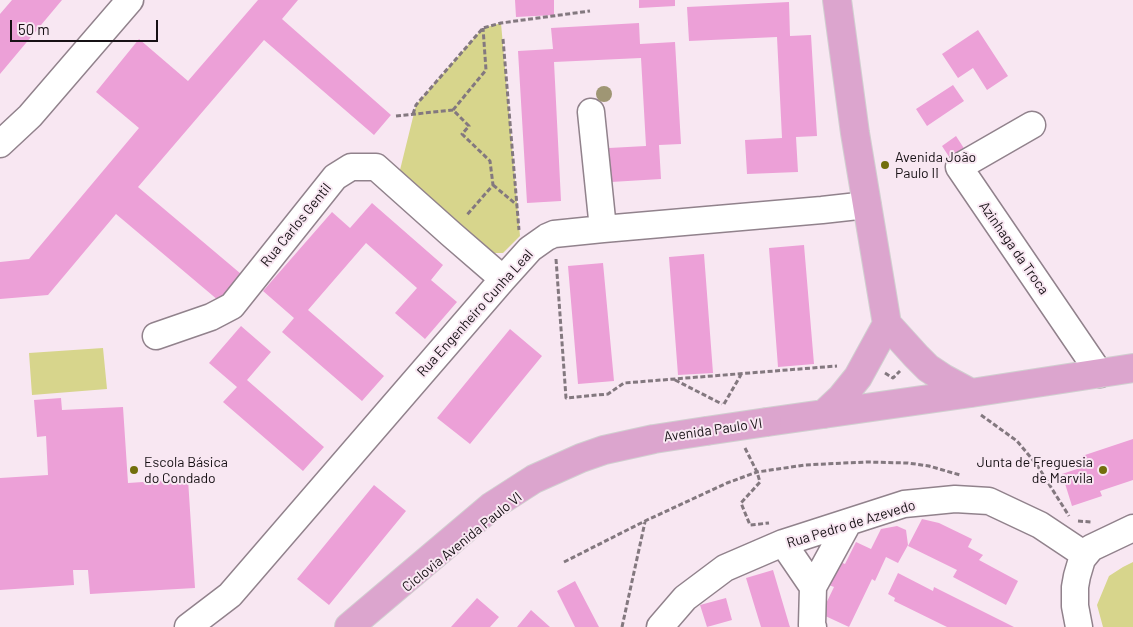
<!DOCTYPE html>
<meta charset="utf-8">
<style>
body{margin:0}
#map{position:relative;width:1133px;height:627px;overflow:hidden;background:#f8e7f2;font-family:Barlow,sans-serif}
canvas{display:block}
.scale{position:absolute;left:10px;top:20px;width:148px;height:22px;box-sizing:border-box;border:2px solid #171115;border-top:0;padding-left:6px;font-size:15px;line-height:18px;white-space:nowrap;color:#171115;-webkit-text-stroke:4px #f8e7f2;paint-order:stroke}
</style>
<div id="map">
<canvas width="1133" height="627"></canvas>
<div class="scale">50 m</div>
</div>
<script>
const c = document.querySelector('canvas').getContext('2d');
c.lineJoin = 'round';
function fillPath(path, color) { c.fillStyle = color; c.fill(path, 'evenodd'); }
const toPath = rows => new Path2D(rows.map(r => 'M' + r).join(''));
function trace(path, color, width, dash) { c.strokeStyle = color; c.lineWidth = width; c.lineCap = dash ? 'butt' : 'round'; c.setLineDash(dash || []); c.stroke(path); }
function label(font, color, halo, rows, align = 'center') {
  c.font = font + ' Barlow,sans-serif'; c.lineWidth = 4; c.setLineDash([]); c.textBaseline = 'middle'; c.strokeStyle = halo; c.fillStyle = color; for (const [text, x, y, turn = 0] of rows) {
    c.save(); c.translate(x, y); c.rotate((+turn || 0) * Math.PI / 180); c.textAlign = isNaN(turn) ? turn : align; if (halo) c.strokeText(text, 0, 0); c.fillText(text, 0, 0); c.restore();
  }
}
fillPath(toPath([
 [501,23,520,236,503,253,490,253,400,170,416,105,483,28],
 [103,348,107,389,32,395,29,353],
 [1133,562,1133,627,1103,627,1097,605,1109,576,1123,567]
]), '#d7d58c');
fillPath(toPath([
 [12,0,62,0,0,74,0,14],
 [258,0,298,0,282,19,391,115,374,135,264,40,138,187,247,279,225,306,116,214,48,295,0,299,0,262,29,259,139,128,96,92,139,39,188,81],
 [515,0,554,0,554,15,516,17],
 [639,0,675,0,675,6,639,8],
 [789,2,790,36,811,35,817,136,796,137,798,172,747,174,745,140,782,138,777,37,689,41,687,7],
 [639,23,640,44,675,42,681,144,659,145,661,179,611,182,609,148,646,146,641,58,554,62,561,201,527,203,518,51,553,49,551,28],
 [978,30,1008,76,987,90,973,68,958,78,942,54],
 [953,85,964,101,927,126,916,109],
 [956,136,969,156,955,166,942,146],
 [372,203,443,265,431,280,457,302,425,339,395,313,417,288,366,243,308,310,384,376,362,401,282,332,294,318,263,291,332,212,350,228],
 [804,245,814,364,778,367,769,248],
 [704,254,713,373,678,375,669,257],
 [603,263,614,381,578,384,568,266],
 [241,326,271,352,247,380,324,447,303,471,223,402,237,387,209,363],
 [510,329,542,356,470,444,437,418],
 [61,398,62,410,123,407,128,483,188,479,195,588,90,594,88,570,73,570,74,585,0,590,0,478,48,475,46,436,37,437,34,400],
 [1133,439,1133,480,1100,491,1102,496,1072,506,1062,474,1086,466,1082,456],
 [374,485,406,511,329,605,297,579],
 [922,519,939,523,972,539,968,547,983,555,979,560,1018,581,1006,605,953,577,957,570,908,546],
 [897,526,906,530,908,545,898,563,886,557,875,581,872,579,849,627,821,614,834,587,829,585,840,562,845,564,856,542,871,549,881,529],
 [773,570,789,624,790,627,761,627,746,578],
 [898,573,933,591,934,587,1014,627,947,627,894,601,895,598,888,594],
 [575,581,599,627,575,627,557,591],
 [477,598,499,617,490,627,451,627],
 [726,598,732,620,707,627,700,605],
 [531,610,550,627,517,627]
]), '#eca0d7');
const minor = toPath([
 [591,112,603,229],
 [1032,125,959,167,1100,374],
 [0,144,30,116,130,0],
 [156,336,211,317,232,306,335,177,351,167,376,167,451,234,503,279],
 [783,543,813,587],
 [188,627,230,595,503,279,530,249,547,237,554,234,603,229,822,210,867,205],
 [660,627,685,598,725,568,783,543,904,504,955,499,989,501,1040,525,1085,555],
 [813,627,812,625,813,587,848,523],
 [1079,627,1075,606,1075,587,1077,576,1082,559,1091,548,1133,528]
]);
const major = toPath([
 [837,0,855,133,887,324,916,356,928,368,943,378,971,393],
 [824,414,841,398,858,377,887,324],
 [767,422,971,393,1133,368],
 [349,627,492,506,534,479,581,458,604,450,654,439,706,431]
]);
trace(minor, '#91828c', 29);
trace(major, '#d1cfd0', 30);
trace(toPath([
 [503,39,519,230],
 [453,110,486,70,483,28],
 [413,114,416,105,483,28,501,23,590,11],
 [396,116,453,110,469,126,462,134,490,161,493,185,466,216],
 [493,185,517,205],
 [556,259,566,398,608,394,624,383,837,366],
 [885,373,893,378,900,371],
 [675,380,722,404],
 [724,404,742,373],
 [981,415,1017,441,1037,465,1069,516],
 [745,448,757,472,760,482,741,503,750,525,769,523],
 [1078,521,1091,522],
 [564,562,645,521,727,483,757,472,805,465,866,462,908,463,929,466,960,475],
 [622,627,645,522]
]), '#83787f', 3, [5, 2.5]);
trace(minor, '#fff', 26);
trace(major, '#dca5ce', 28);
const majorBridge = toPath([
 [706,431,767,422]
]);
trace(majorBridge, '#d1cfd0', 30, []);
trace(majorBridge, '#dca5ce', 28);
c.fillStyle = '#9f9674';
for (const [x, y] of [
 [604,94]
]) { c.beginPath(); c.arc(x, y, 8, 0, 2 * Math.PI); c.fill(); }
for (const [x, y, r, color] of [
 [885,165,5,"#726e0c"],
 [134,470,5,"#726e0c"],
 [1103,470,5,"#726e0c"]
]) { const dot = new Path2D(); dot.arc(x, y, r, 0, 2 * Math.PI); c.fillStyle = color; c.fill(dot); trace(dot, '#f8e7f2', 2); }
label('14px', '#171115', '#f8e7f2', [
 ["Avenida João",895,157],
 ["Paulo II",895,173],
 ["Escola Básica",144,462],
 ["do Condado",144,478],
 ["Junta de Freguesia",1093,462,"right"],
 ["de Marvila",1093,478,"right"]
], 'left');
label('14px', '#171115', '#f8e7f2', [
 ["Rua Carlos Gentil",296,225,-51],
 ["Azinhaga da Troca",1014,248,55],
 ["Rua Engenheiro Cunha Leal",475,313,-48],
 ["Avenida Paulo VI",713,430,-8],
 ["Rua Pedro de Azevedo",851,524,-17],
 ["Ciclovia Avenida Paulo VI",462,542,-39]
]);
</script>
